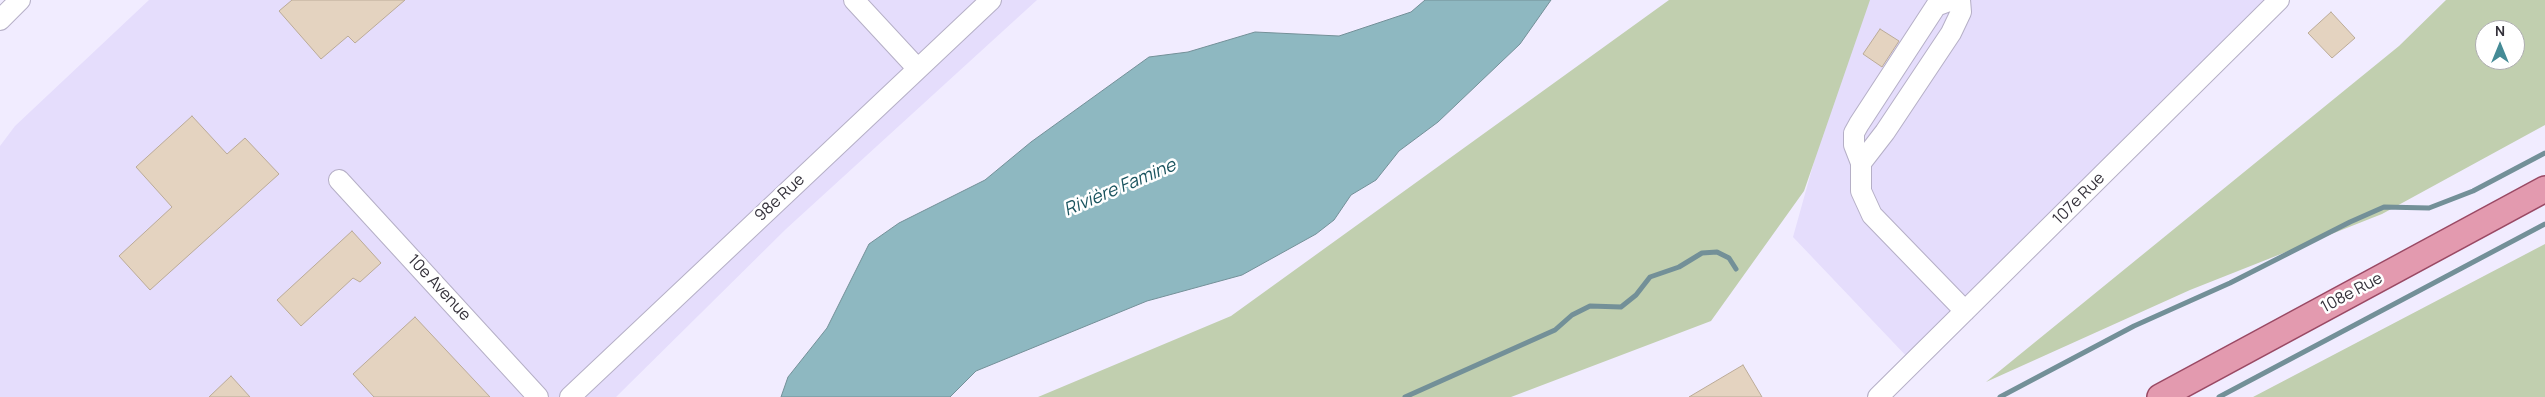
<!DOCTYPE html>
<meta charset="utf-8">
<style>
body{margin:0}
#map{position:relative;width:2545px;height:397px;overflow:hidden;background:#f1ecff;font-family:Manrope,sans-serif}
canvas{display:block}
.north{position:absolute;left:2475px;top:20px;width:50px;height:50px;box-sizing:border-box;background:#fff;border:1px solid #aeadb0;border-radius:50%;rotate:0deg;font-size:14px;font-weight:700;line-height:20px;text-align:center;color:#34313a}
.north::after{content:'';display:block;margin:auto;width:18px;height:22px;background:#458b96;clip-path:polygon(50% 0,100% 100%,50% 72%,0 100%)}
</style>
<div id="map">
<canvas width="2545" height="397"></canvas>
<div class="north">N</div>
</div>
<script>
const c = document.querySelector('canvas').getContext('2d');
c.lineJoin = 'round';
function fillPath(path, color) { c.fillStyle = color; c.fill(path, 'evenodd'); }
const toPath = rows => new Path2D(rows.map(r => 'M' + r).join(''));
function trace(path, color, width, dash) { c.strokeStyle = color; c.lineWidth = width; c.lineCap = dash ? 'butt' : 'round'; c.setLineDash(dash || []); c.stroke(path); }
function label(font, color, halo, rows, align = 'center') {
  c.font = font + ' Manrope,sans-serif'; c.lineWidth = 5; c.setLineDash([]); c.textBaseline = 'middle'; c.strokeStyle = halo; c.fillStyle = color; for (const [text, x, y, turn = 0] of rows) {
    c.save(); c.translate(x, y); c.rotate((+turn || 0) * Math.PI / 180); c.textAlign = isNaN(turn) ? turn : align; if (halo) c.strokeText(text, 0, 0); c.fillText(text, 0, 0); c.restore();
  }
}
fillPath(toPath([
 [149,0,1037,0,786,229,616,397,0,397,0,146,15,126],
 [1870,0,2269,0,1911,361,1793,237,1849,36]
]), '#e5ddfc');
fillPath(toPath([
 [1669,0,1870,0,1804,191,1711,321,1511,397,1038,397,1231,316],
 [2446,0,2545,0,2545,125,2382,214,2190,290,1986,382,2399,46],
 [2485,30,2515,30,2515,60,2485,60],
 [2545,244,2545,397,2253,397]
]), '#c1cfaf');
const water = toPath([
 [1425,0,1551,0,1520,44,1438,122,1399,151,1376,180,1351,195,1334,220,1316,234,1242,275,1147,301,976,371,950,397,781,397,788,377,827,328,869,244,899,223,985,180,1031,142,1149,57,1188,52,1255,32,1339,36,1411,12,1425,0]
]);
fillPath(water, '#8eb8c1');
trace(water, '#739098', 1);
trace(toPath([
 [1405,397,1555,330,1572,315,1590,306,1621,307,1636,295,1650,277,1679,267,1702,253,1717,252,1729,258,1736,269],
 [2000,397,2134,326,2230,283,2350,222,2384,207,2429,208,2473,191,2545,153],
 [2219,397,2545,224]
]), '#739098', 5);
const building = toPath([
 [292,0,405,0,355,43,348,36,321,59,279,11,292,0],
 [2331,12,2355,38,2332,58,2308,33,2331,12],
 [1880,29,1899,41,1882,67,1863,54,1880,29],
 [192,116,227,154,245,138,279,174,150,290,119,256,172,207,136,167,192,116],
 [352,231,381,263,360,282,353,278,301,326,277,300,352,231],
 [415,317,490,397,374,397,353,374,415,317],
 [1743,365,1762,397,1689,397,1743,365],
 [231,376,250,397,209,397,231,376]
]);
fillPath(building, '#e4d3c0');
trace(building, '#bbab98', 1);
const minor = toPath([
 [854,0,917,68],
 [1952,0,1936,6,1859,124,1854,133,1854,145,1861,163,1861,191,1872,215,1965,311],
 [0,20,20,0],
 [1861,163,1885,132,1951,33,1961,12,1960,0],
 [339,180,538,397],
 [570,397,991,0],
 [1878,397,2279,0]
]);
const major = toPath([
 [2160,397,2545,189]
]);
trace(minor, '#b5afc6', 22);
trace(major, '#9a4964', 28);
trace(minor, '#fff', 20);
trace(major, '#e39aaf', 25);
label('16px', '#34313a', '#fff', [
 ["98e Rue",780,198,-43],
 ["107e Rue",2079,199,-45],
 ["10e Avenue",439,288,47],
 ["108e Rue",2352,293,-28]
]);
label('italic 18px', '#1a545f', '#fff', [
 ["Rivière Famine",1120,188,-23]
]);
</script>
